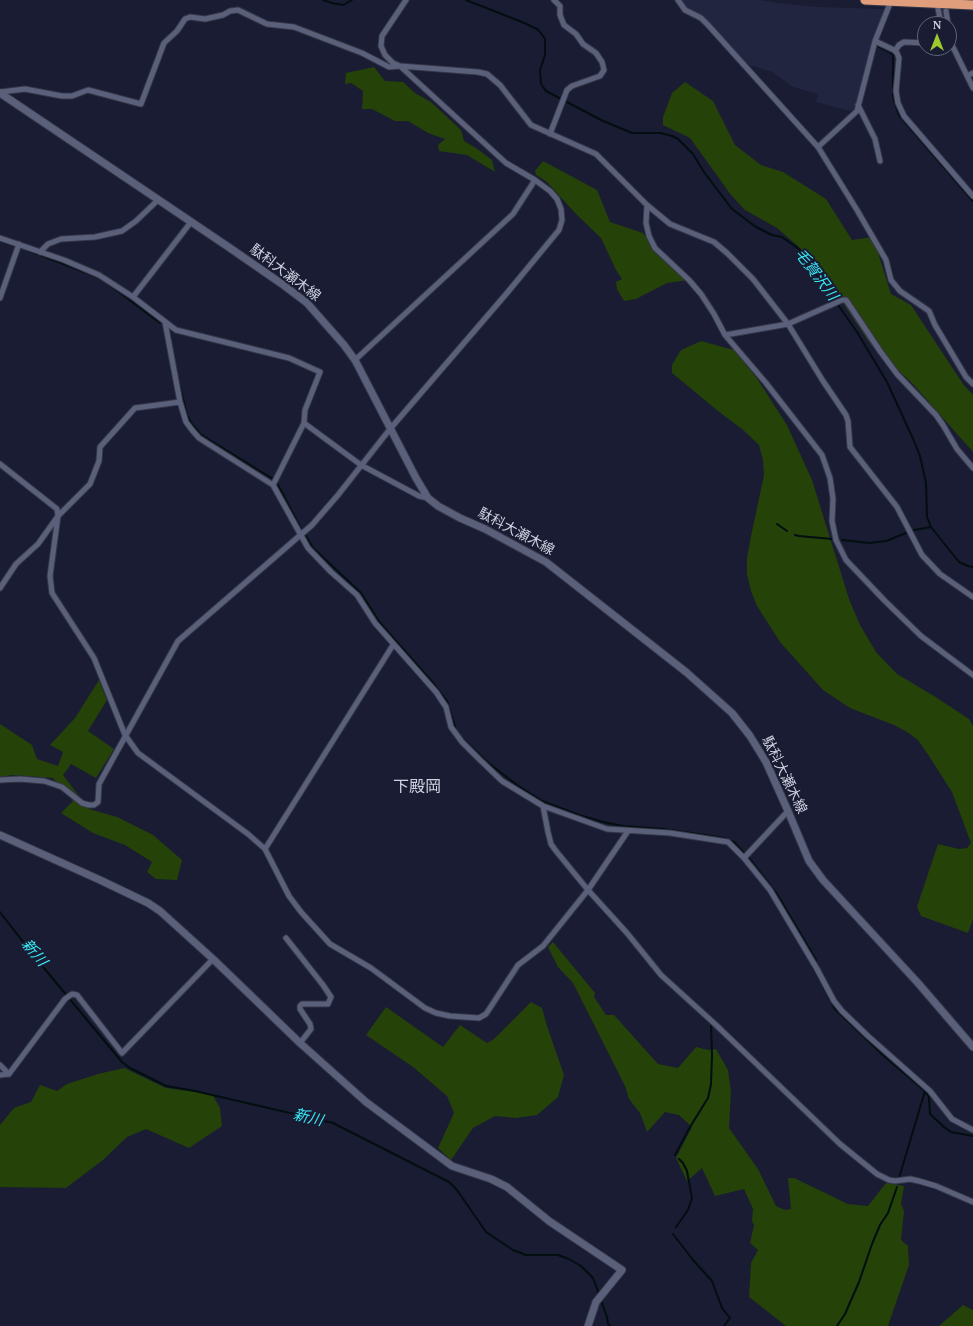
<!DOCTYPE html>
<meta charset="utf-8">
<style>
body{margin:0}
#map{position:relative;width:973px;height:1326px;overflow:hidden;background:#191c32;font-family:"Noto Serif",serif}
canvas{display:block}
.north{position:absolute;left:917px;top:16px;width:40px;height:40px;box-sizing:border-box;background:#191c32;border:1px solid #616478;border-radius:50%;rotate:0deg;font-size:11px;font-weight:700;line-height:16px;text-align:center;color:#ced1e0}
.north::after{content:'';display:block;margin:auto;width:14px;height:18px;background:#9fca2d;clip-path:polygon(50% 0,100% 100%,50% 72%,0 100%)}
</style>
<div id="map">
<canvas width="973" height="1326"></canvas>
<div class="north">N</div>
</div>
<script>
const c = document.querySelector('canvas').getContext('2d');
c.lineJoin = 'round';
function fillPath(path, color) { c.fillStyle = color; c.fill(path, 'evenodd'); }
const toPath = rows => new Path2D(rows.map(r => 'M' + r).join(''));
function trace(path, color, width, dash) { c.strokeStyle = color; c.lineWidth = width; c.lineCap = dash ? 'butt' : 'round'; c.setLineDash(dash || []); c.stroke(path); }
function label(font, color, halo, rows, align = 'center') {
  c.font = font + ' "Noto Serif","Noto Sans JP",serif'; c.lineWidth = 4; c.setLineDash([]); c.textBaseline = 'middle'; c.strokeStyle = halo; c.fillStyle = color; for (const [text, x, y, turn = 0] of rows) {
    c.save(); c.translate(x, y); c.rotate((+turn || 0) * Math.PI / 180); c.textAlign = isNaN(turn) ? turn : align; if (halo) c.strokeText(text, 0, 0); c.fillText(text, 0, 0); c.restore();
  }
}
fillPath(toPath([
 [682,0,760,0,778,3,818,7,883,9,884,12,873,36,855,109,850,111,816,102,818,94,793,87,772,72,746,64,703,16,688,9,683,4]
]), '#222540');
fillPath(toPath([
 [374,67,385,81,403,82,415,93,431,102,461,130,464,141,476,148,492,160,495,172,467,155,439,151,438,145,445,139,428,133,408,121,395,121,372,109,362,109,363,91,351,83,345,84,346,73],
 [685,82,713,101,735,145,761,165,783,172,826,199,852,240,873,237,891,294,911,305,963,384,973,395,973,452,913,384,871,345,815,261,777,228,745,210,731,195,690,138,663,125,663,117,672,93],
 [543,161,597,190,610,222,643,233,655,248,689,280,667,283,636,299,624,301,617,289,616,282,622,279,616,270,601,238,575,213,547,182,536,175,535,171],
 [701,341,734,350,756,377,787,425,812,480,849,599,860,625,876,652,897,674,934,696,969,719,973,726,973,919,968,933,921,916,917,907,938,844,959,849,967,848,971,843,952,792,929,756,918,740,907,732,894,725,850,708,823,690,780,642,757,606,751,591,747,574,747,558,751,536,764,475,763,460,759,445,742,429,718,411,672,373,672,365,681,350],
 [99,680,107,700,88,731,114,749,96,778,71,764,63,775,89,809,117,817,153,835,182,860,177,880,156,879,147,872,152,862,125,845,93,833,61,813,73,801,53,778,13,775,0,777,0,724,32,745,37,759,58,766,63,752,50,745,75,718],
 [553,942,595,993,594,997,606,1015,614,1015,658,1064,678,1068,696,1047,708,1050,716,1049,728,1070,731,1092,729,1128,758,1169,776,1206,785,1210,791,1209,788,1178,794,1178,848,1204,868,1206,886,1183,904,1186,901,1204,904,1211,901,1240,908,1246,909,1265,888,1326,786,1326,749,1297,751,1263,758,1250,750,1243,754,1225,752,1221,753,1209,744,1189,715,1196,702,1168,687,1181,676,1158,692,1127,679,1115,665,1112,647,1132,640,1113,629,1099,625,1086,573,983,558,967,548,947],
 [531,1002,542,1008,547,1026,564,1075,558,1097,537,1115,516,1118,495,1116,473,1128,451,1160,438,1148,454,1113,447,1096,413,1067,366,1035,386,1007,443,1047,460,1025,487,1043,494,1039],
 [124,1068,166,1088,212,1094,220,1108,222,1126,189,1148,146,1129,127,1137,103,1160,66,1188,0,1187,0,1125,14,1108,31,1102,40,1085,57,1091,67,1084,98,1074],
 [963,1305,973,1310,973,1326,939,1326]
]), '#254209');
trace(toPath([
 [323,0,332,3,343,5,352,0],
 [466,0,522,22,537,29,541,33,545,39,545,55,540,70,541,84,546,91,601,120,632,133,661,133,672,136,678,139,693,154,704,172,732,209,756,227,772,235,782,237,799,249,857,332,887,382,914,441,920,456,926,483,927,517,931,527,959,562,968,566,973,567],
 [878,46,893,54,893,94,894,101,899,115,973,201],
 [0,241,13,245],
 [22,248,97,277,111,286,160,323],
 [169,331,171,341],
 [179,383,187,415,191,423,200,434,273,479,278,485,301,529],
 [777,524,787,531],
 [914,530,931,527],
 [304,533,313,548,361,593,380,623,433,683,447,701,456,730],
 [795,535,799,536,832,539],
 [842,540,869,543,886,541,906,533],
 [461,737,487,762,517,785,542,801,579,815,603,822,623,826,663,829,705,835,723,838,734,842,753,863,777,894,816,960,813,967,835,1009,884,1056,925,1091,929,1097,930,1114,944,1127,951,1132,973,1136],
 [0,912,34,956,122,1062,130,1068,166,1086,195,1091,333,1123,449,1182,457,1190,486,1232,513,1250,526,1255,558,1255,569,1259,581,1266,593,1278,599,1294],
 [675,1155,690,1127,708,1098,711,1084,712,1055,711,1026],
 [899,1178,925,1091],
 [676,1227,688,1210,692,1198,687,1171,683,1163,679,1159],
 [673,1234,693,1260,712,1281,722,1308,730,1318,724,1326],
 [601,1300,607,1317,608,1324,610,1326],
 [837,1326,845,1314,859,1282,872,1244,880,1225,888,1213,897,1187]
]), '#020e0f', 2);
const street = toPath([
 [678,0,685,10,701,18,708,25,818,147,857,210,886,260,891,280,900,291,929,311,935,325,966,377,973,384],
 [937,3,941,24],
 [946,11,948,24],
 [949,32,952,45,973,88],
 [875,41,894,50,897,53,899,58,896,91,898,103,904,116,973,196],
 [895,51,899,45,904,42,925,43],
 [967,76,973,73],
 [0,92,25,89,62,96,72,96,88,90,141,104,164,43,177,31,185,19,190,17,205,19,223,15,230,11,238,10,267,24,294,27,362,53,389,67,400,66,478,72,487,74,500,85,531,125,596,154,647,205,670,224,714,242,727,253,753,279,788,324,823,381,846,415,848,421,850,447,897,507,922,555,940,574,973,597],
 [858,105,875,139,880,161],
 [550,134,567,90,572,86,600,76,604,70,602,62,596,53,583,44,576,34,564,25,560,15,560,6,554,0],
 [818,147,857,111,875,41,891,1],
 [647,205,646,223,649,236,655,248,689,280,701,294,714,314,725,335],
 [0,238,64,260,99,275,133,297,176,330,289,358,320,372,305,410,304,423,273,485],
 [40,252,48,244,61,239,95,237,122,231,136,221,158,200],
 [133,297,191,222],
 [0,298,19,244],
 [165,322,180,402,186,422,192,430,199,438,273,485,308,548,331,572,357,595,375,623,436,692,446,707,451,727,462,742,479,759,502,781,543,806,607,829,670,833,728,842,744,858,770,890,817,969,834,1001,842,1011,868,1036,930,1091,952,1119,973,1130],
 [355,360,513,214,535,180],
 [304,423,361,465,419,496,428,498],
 [0,464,57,509,58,516,50,576,52,593,94,658,125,735,138,753,248,834,265,849,289,896,301,912,330,944,371,968,425,1008,436,1013,450,1016,479,1018,486,1014,518,965,543,946,588,890,628,831],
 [973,468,957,449,943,425,936,415,897,374,880,351,846,300,842,300,788,324,725,335,766,383,822,455,830,478,833,499,832,521,836,540,846,560,885,601,921,636,973,675],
 [0,588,16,564,38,544,58,516,90,484,99,461,100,447,135,408,180,402],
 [0,780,20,779,44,781,62,787,82,803,89,805,94,805,98,802,99,784,178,641,312,525,338,495,390,429,507,293,559,230,562,220,561,209,557,199,550,191,535,180,506,163,400,66,393,63,385,55,381,46,382,36,406,0],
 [543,806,548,832,551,844,556,851,588,890,627,933,661,975,715,1024,840,1144,877,1174,889,1180,895,1181,910,1179,919,1181,936,1186,973,1202],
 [265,849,393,645],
 [744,858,788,811],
 [286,938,323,985,331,997,328,1004,302,1004,300,1006,300,1009,310,1024,311,1029,300,1043],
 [0,1065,9,1074],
 [0,1075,9,1074,65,999,72,994,77,995,122,1053,213,959]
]);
const secondary = toPath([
 [0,93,227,246,282,284,307,303,344,345,355,360,416,478,428,498,438,506,460,518,485,529,546,562,686,672,732,713,750,736,766,762,788,811,809,861,823,880,918,983,973,1047],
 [0,835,100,880,148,903,160,911,213,959,300,1043,366,1102,452,1166,491,1179,507,1187,549,1221,622,1270,596,1302,588,1326]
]);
const highway = toPath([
 [865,0,973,5]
]);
trace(street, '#353749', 7);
trace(secondary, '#353749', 9);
trace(highway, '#353749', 11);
trace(street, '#5b607a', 5);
trace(secondary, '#5b607a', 7);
trace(highway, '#e19e7d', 9);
label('14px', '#ced1e0', '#191c32', [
 ["駄科大瀬木線",285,273,37],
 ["駄科大瀬木線",516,532,28],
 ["駄科大瀬木線",784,775,64]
]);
label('italic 15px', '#39e6f5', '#191c32', [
 ["毛賀沢川",816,275,53],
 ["新川",34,953,50],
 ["新川",308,1118,13]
]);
label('16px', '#ced1e0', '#191c32', [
 ["下殿岡",417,787]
]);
</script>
